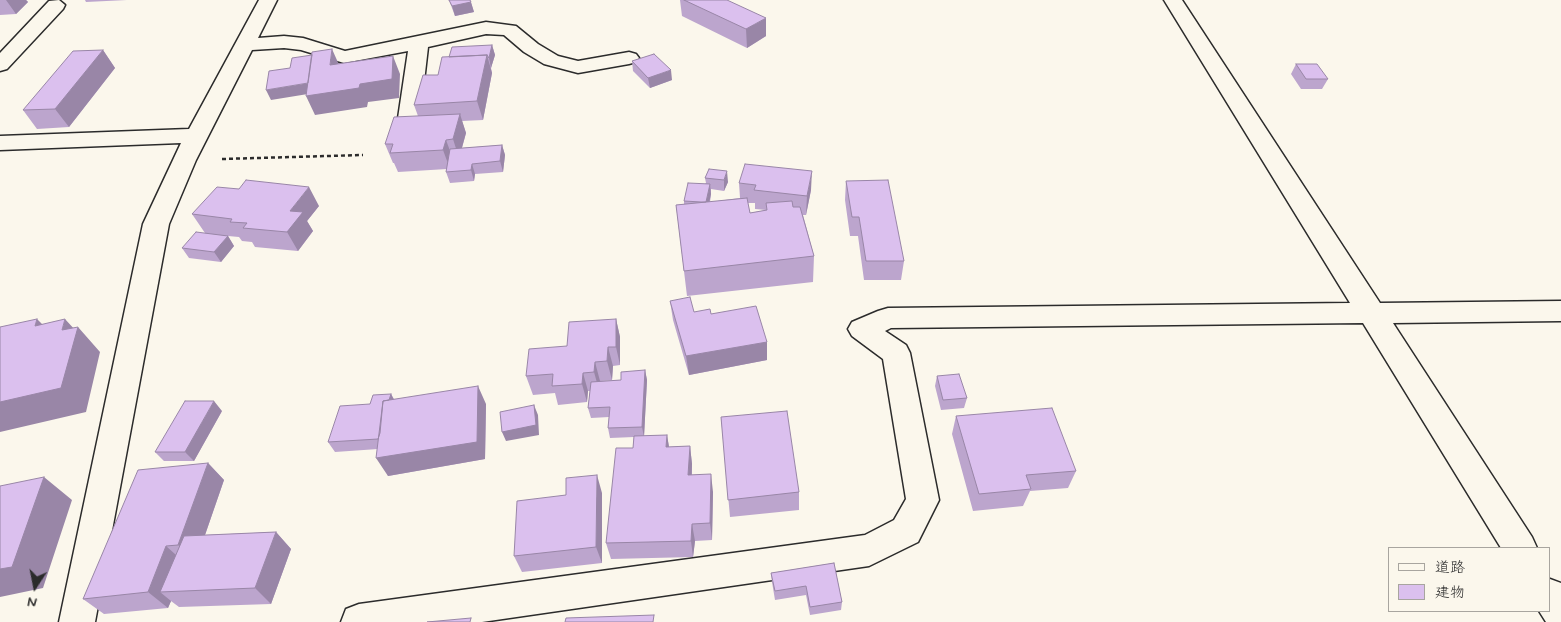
<!DOCTYPE html>
<meta charset="utf-8">
<style>
body{margin:0}
#map{position:relative;width:1561px;height:622px;overflow:hidden;background:#fbf7ec;font-family:Mynerve,"Klee One",sans-serif}
canvas{display:block}
.legend{position:absolute;left:1388px;top:547px;width:162px;height:65px;box-sizing:border-box;background:#fbf7ec;border:1px solid #a8a59f;margin:0;padding:6px 9px;list-style:none;font-size:15px;color:#2b2b2b}
.legend li{display:flex;align-items:center;gap:10px;height:25px}
.legend b{width:25px;border:1px solid #a8a59f}
.north{position:absolute;left:10px;top:562px;width:50px;height:50px;-webkit-text-stroke:4px #fbf7ec;paint-order:stroke;rotate:191deg;font-size:14px;font-weight:700;line-height:20px;text-align:center;color:#2b2b2b}
.north::after{content:'';display:block;margin:auto;width:18px;height:22px;background:#2b2b2b;clip-path:polygon(50% 0,100% 100%,50% 72%,0 100%)}
</style>
<div id="map">
<canvas width="1561" height="622"></canvas>
<ul class="legend">
<li><b style="height:6px;background:#fbf7ec"></b>道路</li>
<li><b style="height:14px;background:#dbc0ee"></b>建物</li>
</ul>
<div class="north">N</div>
</div>
<script>
const c = document.querySelector('canvas').getContext('2d');
c.lineJoin = 'round';
const toPath = rows => new Path2D(rows.map(r => 'M' + r).join(''));
function trace(path, color, width, dash) { c.strokeStyle = color; c.lineWidth = width; c.lineCap = dash ? 'butt' : 'round'; c.setLineDash(dash || []); c.stroke(path); }
function fillPath(path, color) { c.fillStyle = color; c.fill(path, 'evenodd'); }
const minor = toPath([
 [59,0,65,5,63,9,7,69,0,71,0,53,49,1,59,0],
 [259,0,277,0,258,38,284,36,303,38,345,51,486,22,516,26,538,44,558,56,578,61,629,52,636,54,639,58,636,62,629,64,578,73,544,64,524,52,504,35,486,34,428,47,419,125,416,130,408,132,400,130,397,125,408,51,344,63,301,50,284,48,252,50,196,160,169,224,95,622,59,622,143,224,181,143,0,150,0,136,189,129,259,0],
 [1164,0,1182,0,1380,303,1561,301,1561,321,1393,323,1532,537,1537,548,1501,548,1363,323,891,328,885,331,906,345,910,353,939,500,918,542,869,566,482,622,341,622,346,609,359,604,865,535,894,520,906,499,883,359,852,336,848,329,852,322,878,311,888,308,1350,303,1164,0],
 [1550,579,1561,583,1561,622,1546,622,1539,611,1550,611,1550,579]
]);
trace(minor, '#2b2b2b', 3);
trace(toPath([
 [222,159,363,155]
]), '#2b2b2b', 2.5, [4, 3]);
fillPath(minor, '#fbf7ec');
fillPath(toPath([
 [0,0,26,0,28,2,16,14,0,15],
 [85,0,127,0,86,2],
 [449,0,470,0,474,12,455,16],
 [680,0,727,0,766,36,747,48,682,16],
 [492,45,495,55,491,68,492,73,483,120,462,121,466,133,462,148,502,145,505,155,503,172,475,174,474,181,450,183,446,172,447,169,398,172,394,163,393,163,385,144,418,116,414,105,438,75,449,57],
 [103,50,115,68,69,127,37,129,23,110],
 [632,61,672,80,650,88,633,71],
 [1296,64,1328,79,1322,89,1301,89,1291,74],
 [709,169,728,182,724,191,711,189,711,194,710,202,740,198,739,183,811,190,806,215,803,215,814,256,813,282,687,296,676,205,684,204,684,201,706,183,705,178],
 [748,203,755,203,755,209,766,210,750,213],
 [846,181,904,261,901,280,864,280,858,236,850,236,845,200],
 [319,206,307,221,313,231,298,251,255,247,252,242,242,241,239,237,228,236,234,246,221,262,189,258,182,248,205,233,192,214],
 [670,301,694,312,711,314,767,342,767,360,689,375,673,320],
 [616,319,620,337,620,365,613,366,612,380,600,381,621,380,645,370,647,380,644,436,667,435,669,447,690,446,692,464,692,475,713,492,712,540,695,541,693,557,611,559,606,543,633,448,634,437,610,438,608,428,609,417,591,418,588,408,590,391,588,391,587,402,558,405,555,393,533,395,526,376,567,346],
 [937,376,967,398,964,408,941,410,935,386],
 [391,394,394,399,486,404,485,459,388,476,378,449,335,452,328,442,370,404],
 [222,411,194,461,164,461,155,452],
 [956,416,1076,471,1068,488,1030,491,1023,506,973,511,952,434],
 [721,417,799,492,799,510,730,517],
 [208,463,224,480,205,535,276,532,291,549,271,604,179,607,171,601,168,608,104,614,83,599],
 [602,493,602,563,522,572,514,556],
 [834,563,842,602,841,610,810,615,806,595,775,600,772,582,771,573]
]), '#bca5cd');
fillPath(toPath([
 [6,0,26,0,28,2,16,14],
 [471,2,474,12,455,16,452,6],
 [766,18,766,36,747,48,746,29],
 [492,45,495,55,491,68,489,58],
 [332,49,340,67,330,65],
 [103,50,115,68,69,127,55,109],
 [487,55,492,73,483,120,477,101],
 [393,56,400,74,399,98,368,102,367,107,315,115,306,96],
 [671,70,672,80,650,88,648,78],
 [309,83,314,93,271,100,266,90],
 [460,114,466,133,459,158,453,139],
 [446,140,453,159,450,169,443,150],
 [502,145,505,155,503,172,500,161],
 [472,164,475,174,474,181,471,170],
 [727,171,728,182,724,191,724,180],
 [812,171,811,190,806,215,807,196],
 [710,184,711,194,707,213,706,203],
 [309,187,319,206,307,221,313,231,298,251,287,232,290,211],
 [228,236,234,246,221,262,214,252],
 [37,319,61,343,35,326],
 [65,319,76,331,78,327,100,352,86,412,0,432,0,402,62,330],
 [616,319,620,337,620,365,616,347],
 [767,342,767,360,689,375,686,356],
 [608,347,613,366,612,380,607,361],
 [595,362,600,381,599,390,594,372],
 [645,370,647,380,644,437,642,427],
 [583,373,588,391,587,402,582,384],
 [478,386,486,404,485,459,388,476,376,458],
 [391,394,396,404,384,449,378,439],
 [214,401,222,411,194,461,185,452],
 [534,405,538,415,539,435,506,441,502,432],
 [667,435,670,453,666,447],
 [690,446,692,464,691,492,688,475],
 [208,463,224,480,196,561,178,545],
 [711,474,713,492,712,540,710,523],
 [597,475,602,493,602,563,596,547],
 [44,477,72,500,43,588,0,597,0,569],
 [692,524,695,541,693,557,691,541],
 [276,532,291,549,271,604,255,588],
 [166,546,185,563,160,592,171,601,168,608,148,592]
]), '#9986a7');
const building = toPath([
 [449,0,470,0,471,2,452,6,449,0],
 [684,0,727,0,766,18,746,29,684,0],
 [492,45,489,58,487,55,449,57,452,47,492,45],
 [332,49,330,65,393,56,392,79,360,84,359,88,306,96,312,52,332,49],
 [103,50,55,109,23,110,73,51,103,50],
 [654,54,671,70,648,78,632,61,654,54],
 [312,55,308,83,266,90,269,71,290,68,292,58,312,55],
 [487,55,477,101,414,105,423,75,438,75,442,57,487,55],
 [1296,64,1317,64,1328,79,1306,79,1296,64],
 [460,114,453,139,446,140,443,150,390,153,393,144,385,144,394,117,460,114],
 [502,145,500,161,472,164,471,170,446,172,450,149,502,145],
 [745,164,812,171,807,196,754,190,756,185,739,183,745,164],
 [709,169,727,171,724,180,705,178,709,169],
 [246,180,309,187,290,211,303,212,287,232,243,228,247,223,230,222,232,219,192,214,217,187,239,189,246,180],
 [888,180,904,261,866,261,859,217,852,217,846,181,888,180],
 [688,183,710,184,706,202,701,202,684,201,688,183],
 [747,198,750,213,767,210,766,203,792,201,793,207,800,207,814,256,684,271,676,205,747,198],
 [196,232,228,236,214,252,182,248,196,232],
 [690,297,694,312,710,309,711,314,756,306,767,342,686,356,670,301,690,297],
 [37,319,35,326,65,319,62,330,78,327,61,388,0,402,0,327,37,319],
 [616,319,616,347,608,347,607,361,595,362,594,372,583,373,582,384,552,386,553,374,526,376,529,349,567,346,569,322,616,319],
 [645,370,642,427,608,428,610,407,588,408,591,382,621,380,621,372,645,370],
 [959,374,967,398,943,400,937,376,959,374],
 [478,386,477,442,376,458,383,401,478,386],
 [391,394,389,400,383,401,380,433,378,439,328,442,340,406,370,404,373,395,391,394],
 [185,401,214,401,185,452,155,452,185,401],
 [534,405,536,425,502,432,500,412,534,405],
 [1052,408,1076,471,1026,475,1031,489,979,494,956,416,1052,408],
 [787,411,799,492,728,500,721,417,787,411],
 [667,435,666,447,690,446,688,475,711,474,710,523,692,524,691,541,606,543,616,448,633,448,634,436,667,435],
 [208,463,178,545,166,546,148,592,83,599,138,470,208,463],
 [597,475,596,547,514,556,517,501,566,495,566,478,597,475],
 [44,477,12,567,0,569,0,486,44,477],
 [276,532,255,588,160,592,184,536,276,532],
 [834,563,842,602,810,607,806,586,775,591,771,573,834,563],
 [654,615,653,622,565,622,566,618,654,615],
 [471,618,470,622,427,622,471,618]
]);
fillPath(building, '#dbc0ee');
trace(building, '#9986a7', 1);
</script>
